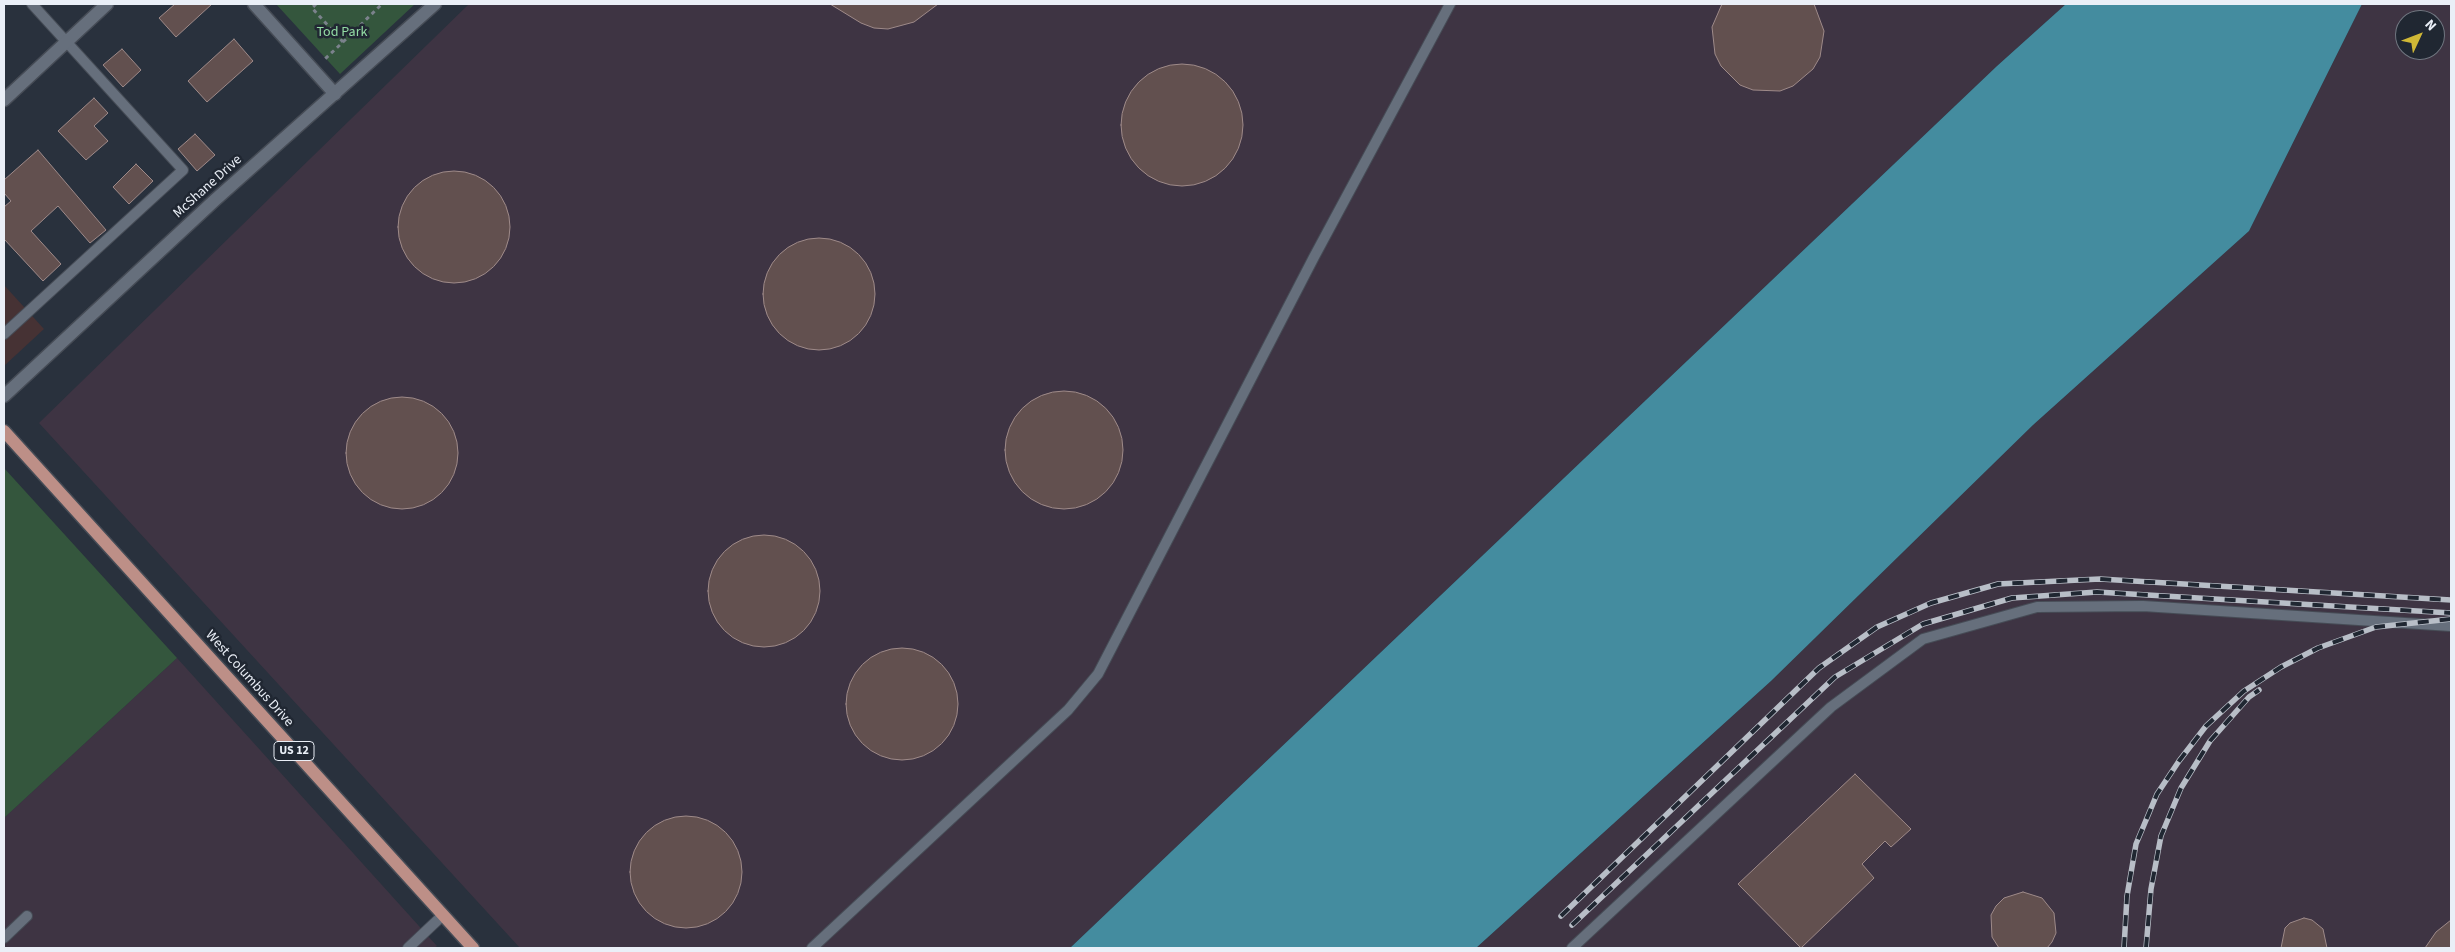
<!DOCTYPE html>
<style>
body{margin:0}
#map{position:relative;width:2455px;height:952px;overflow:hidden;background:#29313d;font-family:"Source Sans 3",sans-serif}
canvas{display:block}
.frame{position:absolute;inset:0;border:5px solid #eaeff7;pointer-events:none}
.north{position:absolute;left:2395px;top:10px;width:50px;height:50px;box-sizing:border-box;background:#202732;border:1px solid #717781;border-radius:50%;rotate:47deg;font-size:14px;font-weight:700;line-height:20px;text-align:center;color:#eaeff7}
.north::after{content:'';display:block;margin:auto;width:18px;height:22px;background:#d0b836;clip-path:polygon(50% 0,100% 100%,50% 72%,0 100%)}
</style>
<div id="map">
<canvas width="2455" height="952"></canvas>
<div class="frame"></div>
<div class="north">N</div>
</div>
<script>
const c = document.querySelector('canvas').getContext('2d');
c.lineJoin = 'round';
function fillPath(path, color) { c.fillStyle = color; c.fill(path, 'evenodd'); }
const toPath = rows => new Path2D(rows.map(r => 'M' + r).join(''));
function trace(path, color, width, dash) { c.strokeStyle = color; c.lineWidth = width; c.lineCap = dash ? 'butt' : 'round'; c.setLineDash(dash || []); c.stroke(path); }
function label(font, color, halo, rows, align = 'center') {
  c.font = font + ' "Source Sans 3",sans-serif'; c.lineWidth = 5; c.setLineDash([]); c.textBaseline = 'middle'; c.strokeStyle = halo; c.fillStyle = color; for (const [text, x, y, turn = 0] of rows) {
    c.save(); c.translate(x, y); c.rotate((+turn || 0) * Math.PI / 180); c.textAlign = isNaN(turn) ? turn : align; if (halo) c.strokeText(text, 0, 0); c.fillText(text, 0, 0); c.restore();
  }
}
fillPath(toPath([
 [4,285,44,329,4,366]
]), '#463234');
fillPath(toPath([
 [469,4,2066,4,1997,66,1070,948,520,948,39,423],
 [2362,4,2451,4,2451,948,1476,948,1771,681,2033,425,2249,231],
 [2405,20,2435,20,2435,50,2405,50],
 [177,658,437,946,434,948,4,948,4,818]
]), '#3e3443');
fillPath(toPath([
 [276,4,415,4,340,74],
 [4,468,177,658,4,818]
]), '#34563d');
fillPath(toPath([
 [2066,4,2362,4,2249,231,2033,425,1771,681,1476,948,1070,948,1997,66]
]), '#448c9f');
const building = toPath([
 [175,4,212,4,176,37,159,18,175,4],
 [830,4,938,4,914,22,888,29,874,28,861,23,830,4],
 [1722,4,1814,4,1824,31,1820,57,1813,69,1793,86,1780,91,1753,90,1740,85,1721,66,1715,54,1712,27,1722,4],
 [234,39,253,61,207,102,188,81,234,39],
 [122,49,141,70,123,87,103,65,122,49],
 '1121 125a61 61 0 1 1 122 0a61 61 0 1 1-122 0Z',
 [94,98,108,113,94,126,108,141,86,160,58,131,94,98],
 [195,134,215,155,197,171,178,149,195,134],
 [38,150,106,230,90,243,58,206,31,231,61,264,43,281,4,239,4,207,11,201,4,193,4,180,38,150],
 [136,164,153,181,129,204,113,187,136,164],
 '398 227a56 56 0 1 1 112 0a56 56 0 1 1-112 0Z',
 '763 294a56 56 0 1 1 112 0a56 56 0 1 1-112 0Z',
 '1005 450a59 59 0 1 1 118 0a59 59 0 1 1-118 0Z',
 '346 453a56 56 0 1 1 112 0a56 56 0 1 1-112 0Z',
 '708 591a56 56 0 1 1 112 0a56 56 0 1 1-112 0Z',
 '846 704a56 56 0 1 1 112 0a56 56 0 1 1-112 0Z',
 [1855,774,1911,829,1891,847,1885,841,1862,864,1874,878,1801,948,1738,884,1855,774],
 '630 872a56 56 0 1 1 112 0a56 56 0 1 1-112 0Z',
 [2023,892,2042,898,2054,913,2056,933,2052,942,2047,948,1999,948,1992,937,1991,915,1996,906,2004,898,2023,892],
 [2304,918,2312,920,2323,929,2327,948,2281,948,2285,928,2290,923,2304,918],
 [2451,920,2451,948,2425,948,2436,932,2451,920]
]);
fillPath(building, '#62504f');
trace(building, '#9e8a89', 1);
const lane = toPath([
 [4,334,183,170,32,4],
 [4,938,27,916],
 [408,948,443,915],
 [812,948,1068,710,1098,674,1314,257,1450,4],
 [1572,948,1831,707,1923,639,2037,607,2143,606,2451,626]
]);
const street = toPath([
 [254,4,335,94],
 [4,100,107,4]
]);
const secondary = toPath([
 [4,396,215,200,435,4]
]);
const primary = toPath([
 [4,431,473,948]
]);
trace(lane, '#464c56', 12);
trace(street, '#464c56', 15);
trace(secondary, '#464c56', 15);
trace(primary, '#464c56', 15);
trace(toPath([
 [316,4,312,8,343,42,325,59],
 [343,42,382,4]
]), '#7b828c', 3, [4, 4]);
trace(lane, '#666f7c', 10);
trace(street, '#666f7c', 12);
trace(secondary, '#666f7c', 12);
trace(primary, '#bd8f87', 12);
const rail = toPath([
 [1561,916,1819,668,1877,627,1931,603,1998,584,2100,579,2451,600],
 [1572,925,1835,677,1923,624,2012,598,2097,592,2451,613],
 [2124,948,2127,896,2136,844,2157,794,2179,761,2206,726,2244,691,2281,667,2318,648,2376,627,2451,619],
 [2146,948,2151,889,2161,836,2181,788,2210,741,2249,697,2259,690]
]);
trace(rail, '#b8bec7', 5.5);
trace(rail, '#202732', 4, [11]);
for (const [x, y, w] of [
 [294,751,40]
]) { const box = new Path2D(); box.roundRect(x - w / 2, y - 9.5, w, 19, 4); c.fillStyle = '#202732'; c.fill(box); trace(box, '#eaeff7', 1); }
label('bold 12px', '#eaeff7', null, [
 ["US 12",294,751]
]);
label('14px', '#93dca4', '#202732', [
 ["Tod Park",342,33]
]);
label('14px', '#eaeff7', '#202732', [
 ["McShane Drive",208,187,-42],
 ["West Columbus Drive",249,679,48]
]);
</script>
